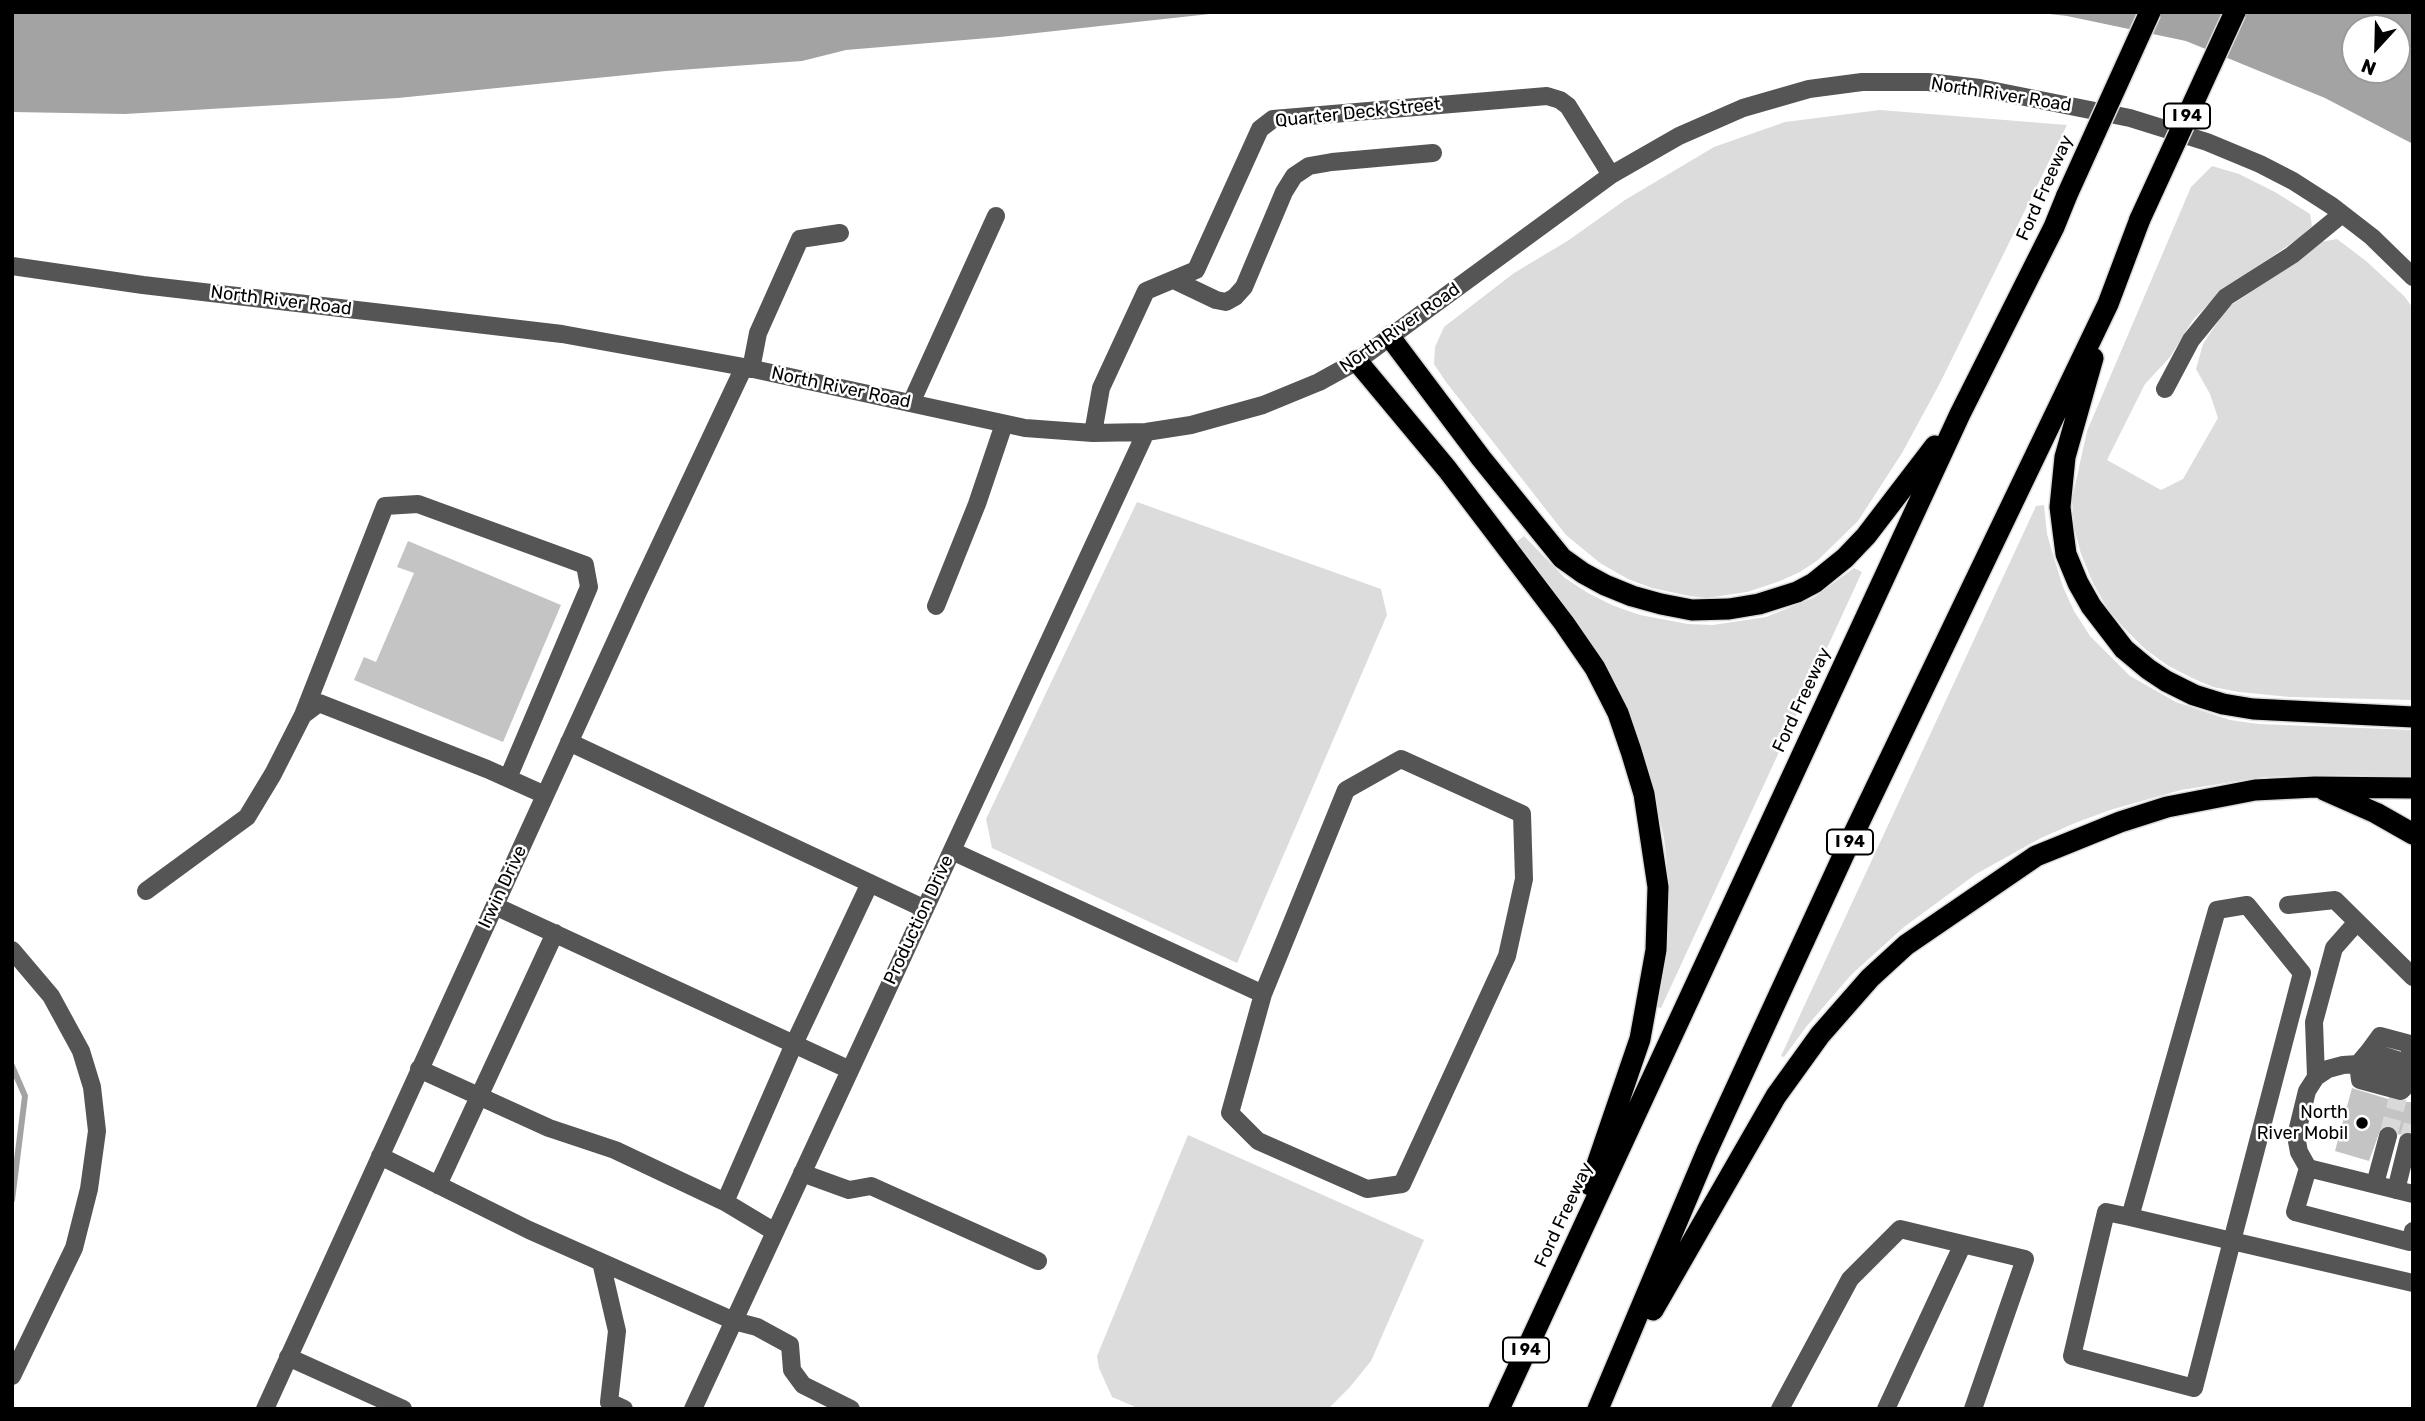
<!DOCTYPE html>
<style>
body{margin:0}
#map{position:relative;width:2425px;height:1421px;overflow:hidden;background:#fff;font-family:Rubik,sans-serif}
canvas{display:block}
.frame{position:absolute;inset:0;border:14px solid #000;pointer-events:none}
.north{position:absolute;left:2341px;top:14px;width:70px;height:70px;box-sizing:border-box;background:#fff;border:2px solid #999;border-radius:50%;rotate:202deg;font-size:19px;font-weight:700;line-height:28px;text-align:center;color:#000}
.north::after{content:'';display:block;margin:auto;width:24px;height:32px;background:#000;clip-path:polygon(50% 0,100% 100%,50% 72%,0 100%)}
</style>
<div id="map">
<canvas width="2425" height="1421"></canvas>
<div class="frame"></div>
<div class="north">N</div>
</div>
<script>
const c = document.querySelector('canvas').getContext('2d');
c.lineJoin = 'round';
function fillPath(path, color) { c.fillStyle = color; c.fill(path, 'evenodd'); }
const toPath = rows => new Path2D(rows.map(r => 'M' + r).join(''));
function trace(path, color, width, dash) { c.strokeStyle = color; c.lineWidth = width; c.lineCap = dash ? 'butt' : 'round'; c.setLineDash(dash || []); c.stroke(path); }
function label(font, color, halo, rows, align = 'center') {
  c.font = font + ' Rubik,sans-serif'; c.lineWidth = 5; c.setLineDash([]); c.textBaseline = 'middle'; c.strokeStyle = halo; c.fillStyle = color; for (const [text, x, y, turn = 0] of rows) {
    c.save(); c.translate(x, y); c.rotate((+turn || 0) * Math.PI / 180); c.textAlign = isNaN(turn) ? turn : align; if (halo) c.strokeText(text, 0, 0); c.fillText(text, 0, 0); c.restore();
  }
}
fillPath(toPath([
 [1880,110,2067,125,1940,383,1902,453,1858,521,1818,560,1800,572,1780,581,1747,592,1707,598,1689,596,1652,588,1628,579,1600,563,1566,535,1446,382,1434,364,1435,347,1444,327,1514,273,1569,240,1625,200,1714,147,1785,122],
 [2212,166,2239,174,2275,192,2310,214,2312,226,2298,239,2221,291,2193,320,2170,357,2145,384,2107,460,2161,490,2183,479,2218,418,2210,394,2196,369,2203,344,2227,308,2297,261,2320,242,2337,239,2366,261,2404,296,2413,308,2413,700,2290,697,2239,692,2213,687,2192,678,2167,665,2144,648,2124,628,2107,608,2093,583,2081,554,2074,527,2072,499,2087,431,2191,187],
 [1137,502,1381,589,1387,615,1237,963,992,848,986,819],
 [2044,505,2047,534,2054,558,2063,587,2074,611,2090,636,2130,676,2176,702,2230,720,2258,724,2413,730,2413,777,2343,775,2264,777,2181,790,2110,810,2075,823,2041,838,1976,874,1904,927,1852,974,1806,1027,1784,1057,1781,1056,2036,506],
 [1524,536,1565,578,1588,593,1614,606,1640,615,1688,624,1713,625,1766,617,1813,598,1854,568,1862,572,1661,1008,1657,1007,1662,982,1668,929,1667,866,1664,838,1649,771,1638,740,1607,669,1583,630,1516,542],
 [1188,1135,1424,1240,1371,1361,1350,1387,1328,1409,1140,1409,1112,1397,1099,1368,1097,1356]
]), '#dcdcdc');
fillPath(toPath([
 [12,12,1228,12,1000,37,846,50,802,61,666,71,398,98,125,114,12,112],
 [2032,12,2413,12,2413,144,2325,98,2186,41,2067,16],
 [2355,28,2397,28,2397,70,2355,70]
]), '#a3a3a3');
trace(toPath([
 [12,1066,25,1096,12,1200]
]), '#a3a3a3', 6);
fillPath(toPath([
 [408,541,561,605,503,742,354,680,364,657,376,662,414,573,397,567],
 [2352,1088,2398,1102,2413,1102,2413,1132,2406,1131,2399,1135,2396,1129,2392,1125,2381,1128,2369,1161,2335,1151]
]), '#c4c4c4');
trace(toPath([
 [2388,1136,2398,1098],
 [2408,1142,2413,1123]
]), '#d9d9d9', 18, [18, 9]);
const highway = toPath([
 [1390,337,1481,458,1562,558,1583,573,1605,585,1632,596,1661,604,1692,610,1729,609,1759,604,1797,592,1814,583,1845,558,1866,536,1935,446],
 [2093,358,2065,457,2060,507,2063,531,2066,554,2078,583,2091,606,2124,649,2148,669,2166,681,2194,695,2223,704,2253,709,2413,717],
 [1357,361,1447,469,1564,623,1595,668,1618,713,1631,751,1644,794,1658,887,1656,950,1640,1039,1590,1185],
 [2324,790,2376,813,2413,834],
 [1653,1310,1776,1096,1820,1035,1870,978,1906,945,1963,906,2036,856,2120,822,2167,807,2255,790,2315,787,2413,788],
 [1499,1409,1960,414,2054,227,2067,195],
 [1598,1409,1707,1151,1844,854,2108,304,2140,219]
]);
trace(highway, '#dbdbdb', 24);
trace(toPath([
 [12,266,143,285,562,334,744,367,1025,428,1093,433,1146,432,1191,425,1263,405,1319,382,1357,361,1611,175,1679,136,1743,108,1809,89,1862,82,1928,82,1980,88,2130,118,2207,142,2260,164,2293,181,2332,206,2372,237,2413,277],
 [1174,280,1216,300,1226,302,1235,297,1244,287,1284,192,1294,176,1309,166,1332,162,1433,153],
 [751,369,758,333,800,239,840,233],
 [2165,389,2191,340,2226,297,2292,255,2342,214],
 [911,403,996,216],
 [1093,433,1101,388,1146,291,1196,270,1260,129,1273,119,1547,96,1560,100,1568,106,1611,175],
 [936,606,977,504,1004,424],
 [303,715,319,703,487,769,545,795],
 [569,742,925,909],
 [952,851,1263,994,1230,1113,1258,1141,1367,1189,1402,1184,1507,956,1524,879,1522,814,1401,759,1346,790,1263,994],
 [146,891,247,817,273,774,303,715,385,506,418,504,585,565,589,587,508,778],
 [2288,905,2335,900,2413,977],
 [495,906,850,1070],
 [12,950,51,996,81,1051,92,1087,97,1131,89,1189,74,1248,12,1376],
 [2369,1051,2410,1064,2412,1080,2401,1091,2360,1080,2358,1064,2369,1051],
 [2369,1051,2380,1036,2410,1044,2410,1064],
 [419,1069,549,1128,615,1150,725,1202,775,1232],
 [2316,1077,2314,1022,2334,948,2357,922],
 [2413,1080,2358,1064,2343,1065,2328,1069,2316,1077,2307,1091,2296,1136,2299,1152,2308,1168,2413,1194],
 [380,1156,529,1230,734,1321,757,1327,790,1345,792,1370,803,1385,851,1409],
 [2308,1168,2295,1212,2410,1242,2413,1231],
 [802,1173,849,1190,871,1186,1038,1261],
 [2375,1184,2388,1136],
 [438,1185,555,933],
 [2396,1190,2408,1142],
 [725,1202,794,1044,870,883],
 [2130,1217,2217,910,2247,905,2302,973,2232,1241,2194,1388,2072,1356,2106,1212,2130,1217,2232,1241,2413,1283],
 [601,1262,617,1331,609,1402,624,1409],
 [288,1357,403,1409],
 [265,1409,637,594,744,367],
 [693,1409,1146,432],
 [1780,1409,1850,1279,1900,1229,2025,1259,1973,1409],
 [1886,1409,1962,1246]
]), '#555', 18);
trace(highway, '#000', 21);
const highwayBridge = toPath([
 [2067,195,2150,12],
 [2140,219,2235,12]
]);
trace(highwayBridge, '#dbdbdb', 24, []);
trace(highwayBridge, '#000', 21);
for (const [x, y, r, color] of [
 [2362,1123,7,"#000"]
]) { const dot = new Path2D(); dot.arc(x, y, r, 0, 2 * Math.PI); c.fillStyle = color; c.fill(dot); trace(dot, '#fff', 2.5); }
for (const [x, y, w] of [
 [2187,116,46],
 [1850,842,46],
 [1526,1350,46]
]) { const box = new Path2D(); box.roundRect(x - w / 2, y - 12.5, w, 25, 5); c.fillStyle = '#fff'; c.fill(box); trace(box, '#000', 2); }
label('bold 16px', '#000', null, [
 ["I 94",2187,116],
 ["I 94",1850,842],
 ["I 94",1526,1350]
]);
label('18px', '#000', '#fff', [
 ["North River Road",2001,95,9],
 ["Quarter Deck Street",1358,113,-6],
 ["Ford Freeway",2045,188,-66],
 ["North River Road",281,301,7],
 ["North River Road",1400,328,-35],
 ["North River Road",841,388,12],
 ["Ford Freeway",1802,700,-65],
 ["Irwin Drive",503,887,-65],
 ["Production Drive",919,920,-65],
 ["Ford Freeway",1564,1215,-65]
]);
label('18px', '#000', '#fff', [
 ["North",2348,1113],
 ["River Mobil",2348,1134]
], 'right');
</script>
